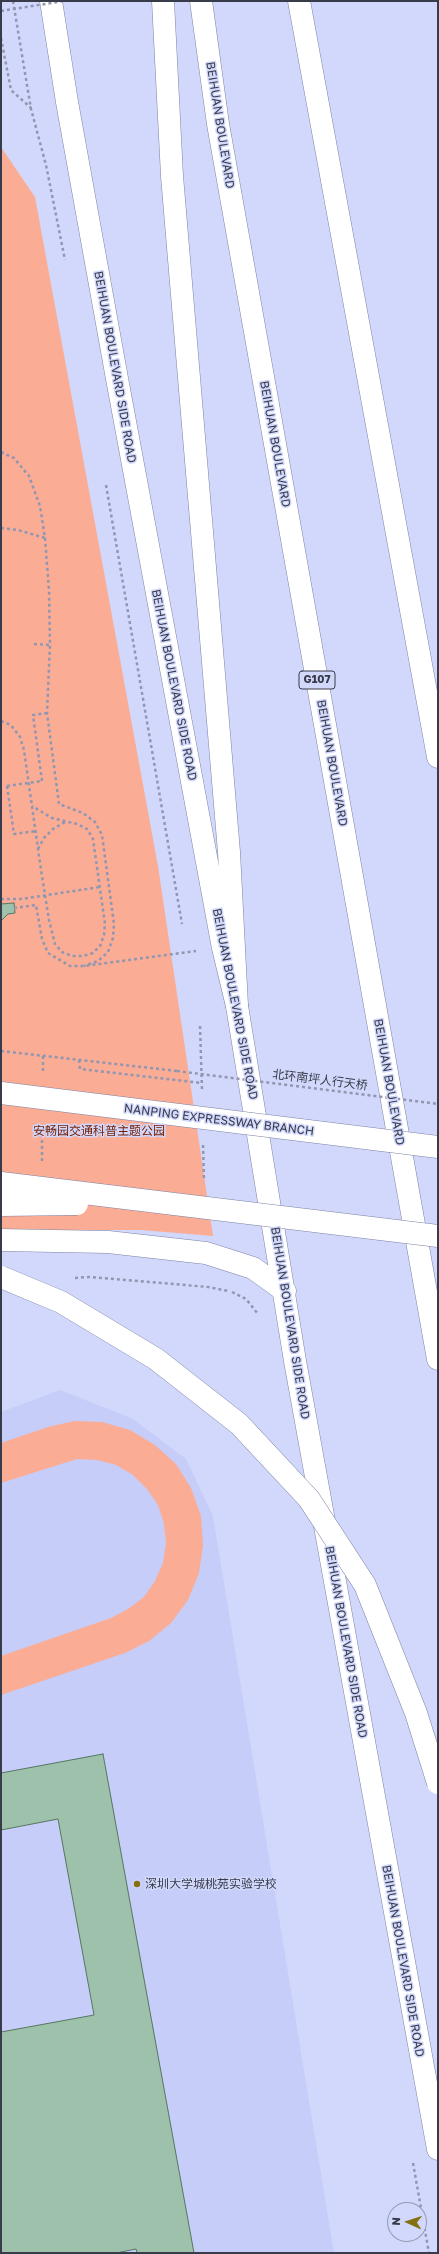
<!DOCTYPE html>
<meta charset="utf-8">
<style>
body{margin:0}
#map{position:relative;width:439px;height:2254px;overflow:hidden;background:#d1d8fc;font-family:"Golos Text",sans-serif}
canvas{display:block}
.frame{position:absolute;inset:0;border:2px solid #383b49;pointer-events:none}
.north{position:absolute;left:387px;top:2202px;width:40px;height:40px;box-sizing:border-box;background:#d1d8fc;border:1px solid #9499b4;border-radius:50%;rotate:273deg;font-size:11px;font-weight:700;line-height:16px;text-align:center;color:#383b49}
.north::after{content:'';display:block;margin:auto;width:14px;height:18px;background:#847212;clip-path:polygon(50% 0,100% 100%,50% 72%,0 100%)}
</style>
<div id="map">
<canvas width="439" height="2254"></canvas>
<div class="frame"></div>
<div class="north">N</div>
</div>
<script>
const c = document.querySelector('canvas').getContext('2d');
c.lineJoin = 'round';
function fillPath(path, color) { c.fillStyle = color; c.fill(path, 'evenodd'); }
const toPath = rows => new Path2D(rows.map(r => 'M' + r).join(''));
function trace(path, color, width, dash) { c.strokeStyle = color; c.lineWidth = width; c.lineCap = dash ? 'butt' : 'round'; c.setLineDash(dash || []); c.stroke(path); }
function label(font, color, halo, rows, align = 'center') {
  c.font = font + ' "Golos Text","Noto Sans SC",sans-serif'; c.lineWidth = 3; c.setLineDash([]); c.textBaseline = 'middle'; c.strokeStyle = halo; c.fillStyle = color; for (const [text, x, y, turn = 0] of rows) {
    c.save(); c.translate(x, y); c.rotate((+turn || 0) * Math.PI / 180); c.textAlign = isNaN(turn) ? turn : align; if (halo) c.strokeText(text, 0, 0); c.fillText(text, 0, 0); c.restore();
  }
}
fillPath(toPath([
 [60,1390,133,1419,186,1459,213,1516,334,2253,1,2253,1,1412]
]), '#c6cdf8');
fillPath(toPath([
 [1,147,35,197,158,866,213,1236,141,1230,1,1230],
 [74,1421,102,1422,130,1430,155,1445,176,1464,191,1488,201,1516,203,1545,199,1573,188,1600,171,1623,149,1641,125,1653,1,1695,1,1656,111,1618,128,1609,144,1597,155,1581,163,1563,166,1543,164,1524,158,1505,147,1489,133,1475,116,1465,97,1460,77,1459,1,1483,1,1443,48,1427]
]), '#fbac95');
const building = toPath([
 [14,903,15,913,8,914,1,921,1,904,14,903],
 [103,1754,194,2253,137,2253,136,2249,116,2253,1,2253,1,2032,94,2015,58,1819,1,1830,1,1773,103,1754]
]);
fillPath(building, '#9dc1aa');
trace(building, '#567762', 1);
const primary = toPath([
 [51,1,67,102,118,384,223,948,237,1006,295,1361,438,2149],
 [1,1240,108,1242,206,1253,253,1268,285,1291]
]);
const highway = toPath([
 [163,1,172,176,229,852,237,1006],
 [201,1,218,124,438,1359],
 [299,1,438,757]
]);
trace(primary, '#7c82a3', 23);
trace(highway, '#7c82a3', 23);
trace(toPath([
 [13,1,31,109,46,165,65,260],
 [1,38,11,90,31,108],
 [1,452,14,458,29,476,40,506,45,538,49,590,50,645,47,713,59,804,83,813,95,822,102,835,114,924,113,938,108,952,98,961,84,966],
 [106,485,182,924],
 [1,528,18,530,45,538],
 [34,644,50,645],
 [1,721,11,725,20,737,24,750,41,870,49,920,55,944,62,952,72,956,83,956,93,953,100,946,104,935,105,924,93,839,87,829,77,824,52,818,32,806],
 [42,781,33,715,47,713],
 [7,786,14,834,36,831],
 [38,849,44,838,53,829,65,822],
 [1,899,21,899,100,887],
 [14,908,36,905,42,939,48,953,70,966,84,966,196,951],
 [200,1026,202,1090],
 [1,1051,177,1071],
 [79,1060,80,1069,202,1083],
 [43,1071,43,1056],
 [203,1145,204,1180],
 [42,1161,42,1126],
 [75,1278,89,1277,208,1287,228,1291],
 [232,1292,246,1299,258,1314],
 [413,2163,429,2253]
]), '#9196b1', 2.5, [3, 3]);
trace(primary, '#fff', 22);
trace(highway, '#fff', 22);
const highwayBridge = toPath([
 [1,1093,438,1147],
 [1,1183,438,1236],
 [1,1205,77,1204],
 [1,1277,61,1302,156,1359,239,1424,309,1499,365,1585,416,1713,438,1783]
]);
trace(highwayBridge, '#7c82a3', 23, []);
trace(toPath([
 [1,11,64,1],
 [7,786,42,781],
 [177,1071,438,1104]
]), '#9196b1', 2.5, [3, 3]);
trace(highwayBridge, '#fff', 22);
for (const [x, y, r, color] of [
 [137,1884,4,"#847212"]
]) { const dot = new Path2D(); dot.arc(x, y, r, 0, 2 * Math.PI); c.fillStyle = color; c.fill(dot); trace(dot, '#d1d8fc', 1.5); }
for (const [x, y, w] of [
 [317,680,36]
]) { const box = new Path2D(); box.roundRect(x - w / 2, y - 9, w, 18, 3); c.fillStyle = '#d1d8fc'; c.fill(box); trace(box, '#383b49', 1); }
label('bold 11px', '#383b49', null, [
 ["G107",317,680]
]);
label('12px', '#383b49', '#d1d8fc', [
 ["BEIHUAN BOULEVARD",220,125,81],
 ["BEIHUAN BOULEVARD SIDE ROAD",115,367,80],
 ["BEIHUAN BOULEVARD",275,444,80],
 ["BEIHUAN BOULEVARD SIDE ROAD",174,685,79],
 ["BEIHUAN BOULEVARD",332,763,80],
 ["BEIHUAN BOULEVARD SIDE ROAD",235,1004,79],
 ["北环南坪人行天桥",320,1080,7],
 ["BEIHUAN BOULEVARD",389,1082,80],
 ["NANPING EXPRESSWAY BRANCH",219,1120,7],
 ["BEIHUAN BOULEVARD SIDE ROAD",290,1323,81],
 ["BEIHUAN BOULEVARD SIDE ROAD",346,1642,80],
 ["BEIHUAN BOULEVARD SIDE ROAD",403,1961,80]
]);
label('12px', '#751d00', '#d1d8fc', [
 ["安畅园交通科普主题公园",99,1131]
]);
label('12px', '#383b49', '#d1d8fc', [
 ["深圳大学城桃苑实验学校",145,1884]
], 'left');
</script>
